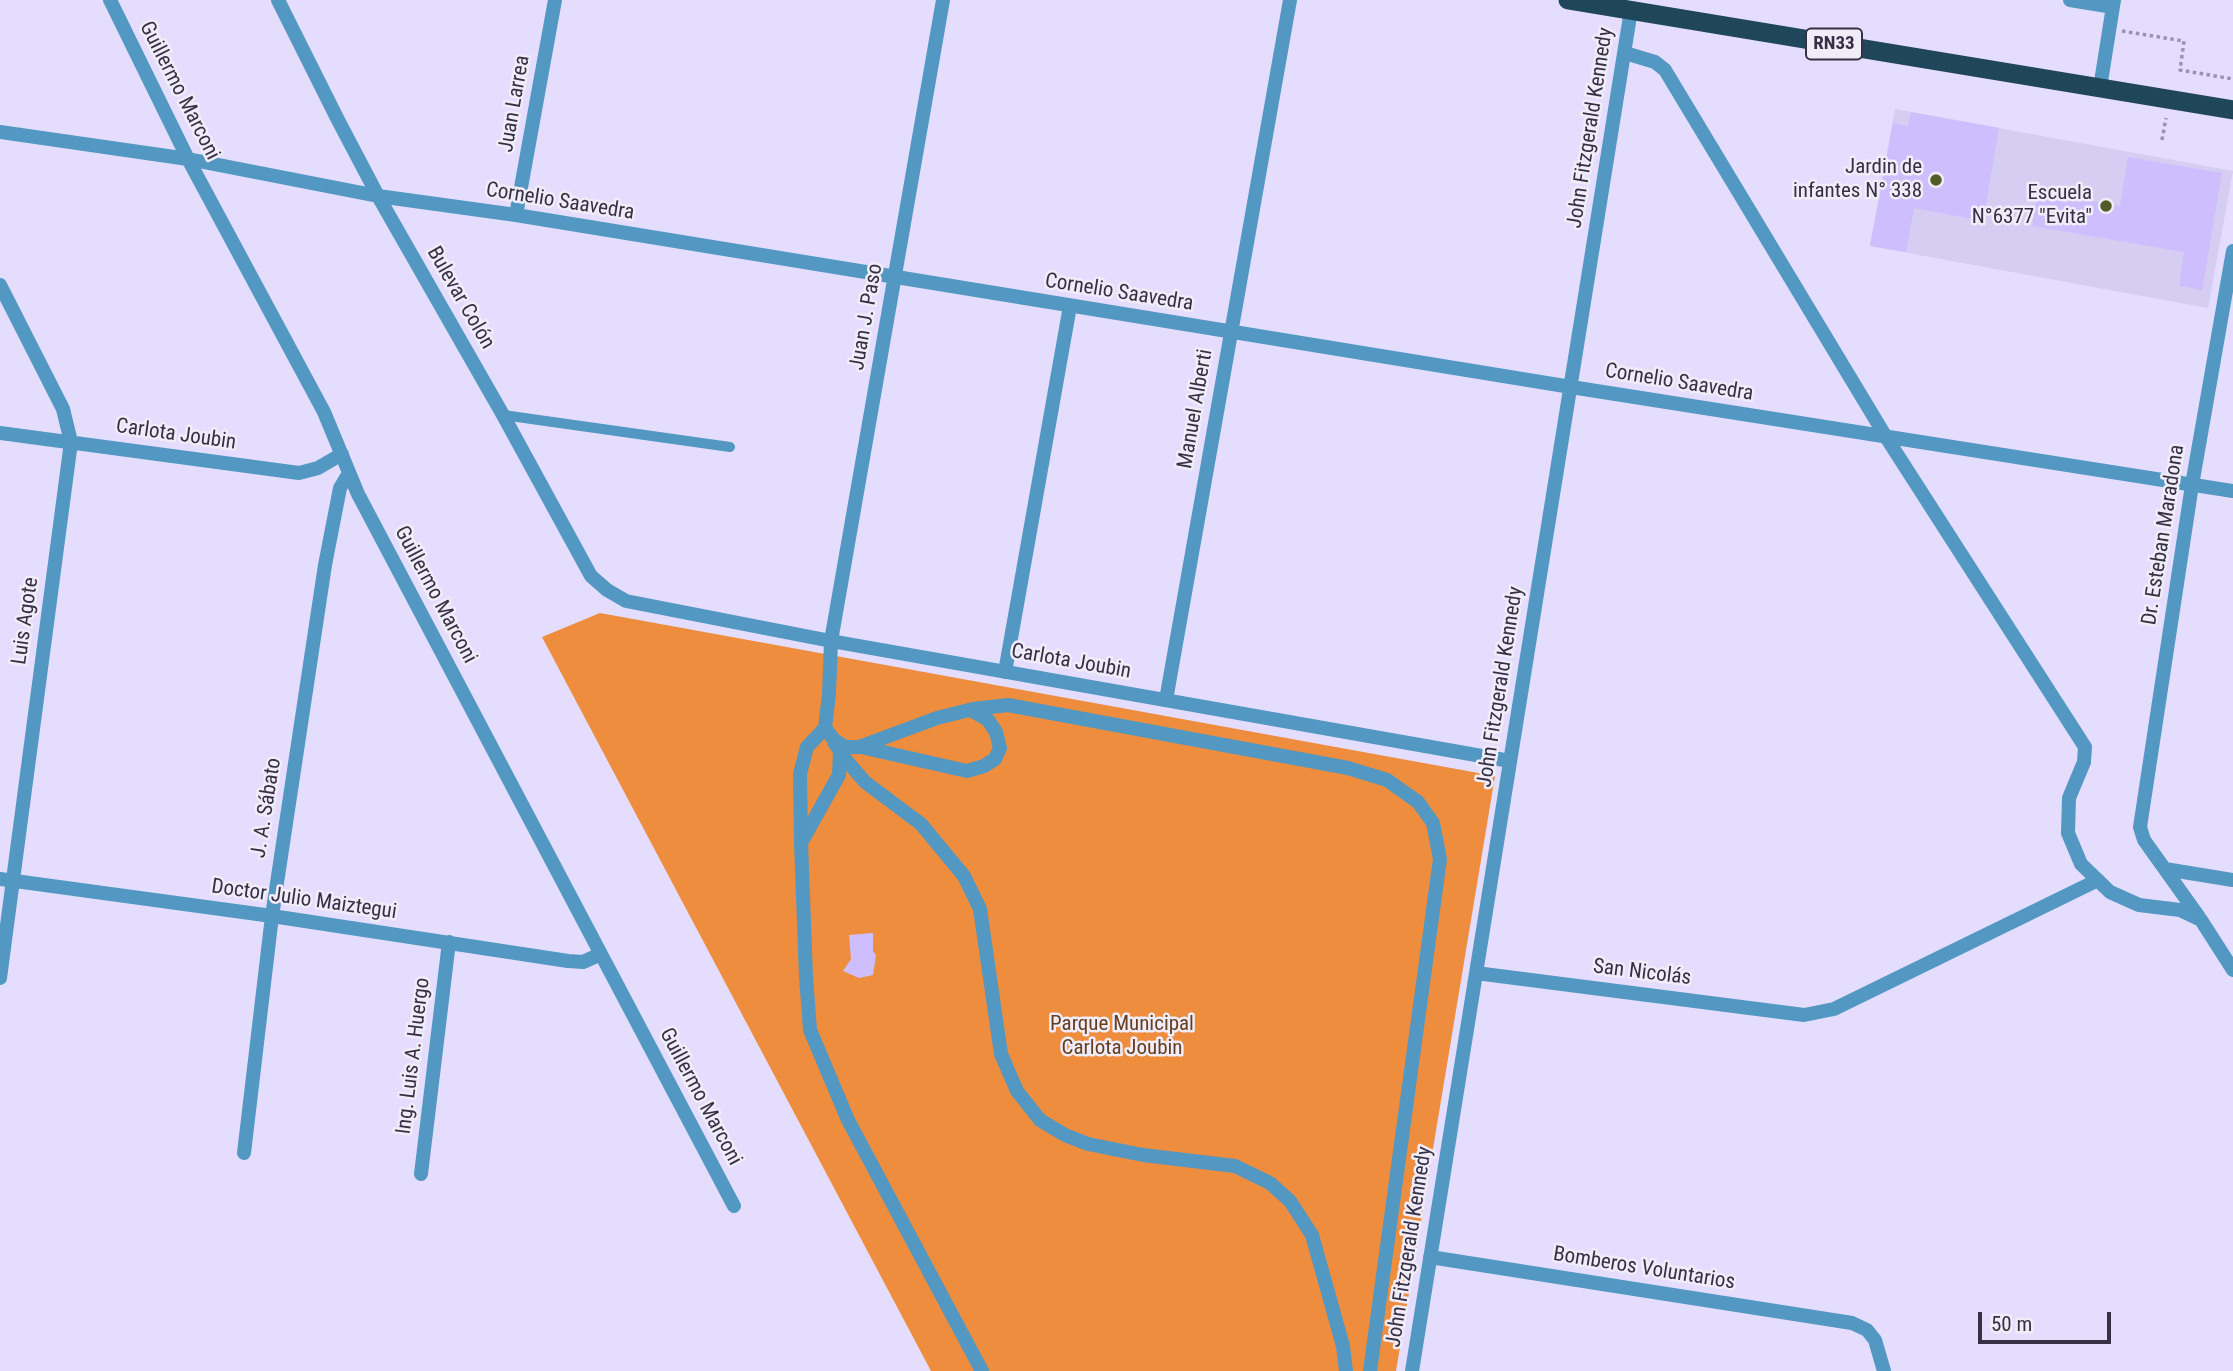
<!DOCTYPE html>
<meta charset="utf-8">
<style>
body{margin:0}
#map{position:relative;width:2233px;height:1371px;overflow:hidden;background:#e4ddfd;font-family:"Roboto Condensed",sans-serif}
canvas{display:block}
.scale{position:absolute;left:1978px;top:1312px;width:133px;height:32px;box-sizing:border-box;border:4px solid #363045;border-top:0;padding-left:9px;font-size:21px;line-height:24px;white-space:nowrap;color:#363045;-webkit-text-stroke:5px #f0edf8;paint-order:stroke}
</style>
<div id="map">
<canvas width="2233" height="1371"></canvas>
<div class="scale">50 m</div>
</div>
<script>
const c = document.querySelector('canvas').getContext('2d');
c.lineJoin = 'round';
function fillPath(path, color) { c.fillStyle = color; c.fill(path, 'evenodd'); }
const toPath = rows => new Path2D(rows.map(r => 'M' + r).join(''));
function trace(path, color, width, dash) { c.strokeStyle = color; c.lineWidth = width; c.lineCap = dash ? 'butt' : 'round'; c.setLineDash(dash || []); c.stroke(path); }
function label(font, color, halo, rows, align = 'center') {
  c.font = font + ' "Roboto Condensed",sans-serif'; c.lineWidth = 5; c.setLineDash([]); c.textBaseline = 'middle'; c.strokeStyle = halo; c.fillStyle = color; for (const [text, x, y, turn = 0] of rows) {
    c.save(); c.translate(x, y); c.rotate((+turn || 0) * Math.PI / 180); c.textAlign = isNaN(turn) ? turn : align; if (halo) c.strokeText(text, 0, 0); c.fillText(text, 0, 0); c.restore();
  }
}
fillPath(toPath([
 [1895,109,2233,171,2208,308,1870,246]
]), '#d6cdf2');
fillPath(toPath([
 [600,613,1495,776,1396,1371,931,1371,542,637]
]), '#ee8d3e');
fillPath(toPath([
 [1911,112,1999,128,1983,221,1914,208,1906,252,1870,246,1893,123,1908,126],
 [2128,157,2222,173,2202,290,2179,286,2184,252,2032,226,2038,192,2120,206],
 [873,933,873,951,876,955,873,975,859,978,843,971,851,959,849,935]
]), '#cebefd');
trace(toPath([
 [2122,31,2184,41,2180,70,2233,79],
 [2162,140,2166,118]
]), '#9993ae', 3.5, [3.5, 3.5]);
trace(toPath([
 [503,415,730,447]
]), '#5298c2', 10);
trace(toPath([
 [110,0,188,159,324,412,358,494,734,1206],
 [278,0,338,120,378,196,503,415,591,576,607,590,626,601,831,641,1510,761],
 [943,0,831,641,829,694,825,728,807,747,800,774,801,842,806,977,810,1030,848,1120,982,1371],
 [2070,0,2113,7],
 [1625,53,1655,62,1665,70,1886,437,2085,747,2084,762,2069,798,2068,833,2081,864,2110,892,2139,905,2180,910,2201,920,2233,970],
 [2100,88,2114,0],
 [0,132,188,159,378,196,516,215,1571,387,2233,491],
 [516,215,555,0],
 [0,285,63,409,71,442,0,978],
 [0,433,299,473,318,468,342,454],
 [1005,672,1070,306],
 [1166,700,1290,0],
 [825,728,834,740,845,747,859,747,937,718,973,709,1008,705,1348,768,1387,780,1418,802,1433,823,1440,859,1370,1371],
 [834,742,846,760,865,782,921,824,964,876,980,909,1001,1054,1017,1091,1040,1120,1065,1135,1088,1144,1143,1155,1235,1166,1270,1183,1290,1201,1312,1235,1343,1346,1346,1371],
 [861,747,967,771,984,766,995,759,1000,748,996,732,988,720,971,710],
 [802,841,839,775,840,751],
 [2165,869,2233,880],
 [0,879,272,916,568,961,583,962,601,954],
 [2199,917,2144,840,2140,827,2192,485,2233,251],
 [1476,973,1804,1015,1834,1009,2098,880],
 [244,1153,272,916,325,565,340,488,349,473],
 [421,1174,449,942],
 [1430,1257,1852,1323,1867,1330,1875,1340,1884,1371],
 [1412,1371,1631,10]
]), '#5298c2', 14);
trace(toPath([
 [1568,0,2233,110]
]), '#20465c', 19);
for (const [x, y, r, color] of [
 [1936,180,7,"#535b29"],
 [2106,206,7,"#535b29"]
]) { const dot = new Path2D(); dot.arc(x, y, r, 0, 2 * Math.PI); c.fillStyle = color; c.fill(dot); trace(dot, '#f0edf8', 2.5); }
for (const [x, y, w] of [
 [1834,44,56]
]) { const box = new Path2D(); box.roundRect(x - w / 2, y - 15.5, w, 31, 5); c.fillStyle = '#f0edf8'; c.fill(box); trace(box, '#363045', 2); }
label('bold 19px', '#363045', null, [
 ["RN33",1834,44]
]);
label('21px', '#363045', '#f0edf8', [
 ["Guillermo Marconi",179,91,63],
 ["Juan Larrea",515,104,-80],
 ["John Fitzgerald Kennedy",1591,128,-81],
 ["Cornelio Saavedra",560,202,9],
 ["Cornelio Saavedra",1119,293,9],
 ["Bulevar Colón",460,298,60],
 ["Juan J. Paso",867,317,-80],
 ["Cornelio Saavedra",1679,383,9],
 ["Manuel Alberti",1196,409,-80],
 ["Carlota Joubin",176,435,8],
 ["Dr. Esteban Maradona",2164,535,-81],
 ["Guillermo Marconi",435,595,62],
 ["Luis Agote",26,621,-82],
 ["Carlota Joubin",1071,662,10],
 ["John Fitzgerald Kennedy",1501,687,-81],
 ["J. A. Sábato",267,808,-81],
 ["Doctor Julio Maiztegui",304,900,8],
 ["San Nicolás",1642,973,7],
 ["Ing. Luis A. Huergo",414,1056,-83],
 ["Guillermo Marconi",700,1097,62],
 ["John Fitzgerald Kennedy",1410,1247,-81],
 ["Bomberos Voluntarios",1644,1269,9]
]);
label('21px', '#363045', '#f0edf8', [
 ["Jardin de",1922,168],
 ["infantes N° 338",1922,192],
 ["Escuela",2092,194],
 ["N°6377 \"Evita\"",2092,218]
], 'right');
label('21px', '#663e1f', '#f0edf8', [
 ["Parque Municipal",1122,1025],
 ["Carlota Joubin",1122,1049]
]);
</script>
